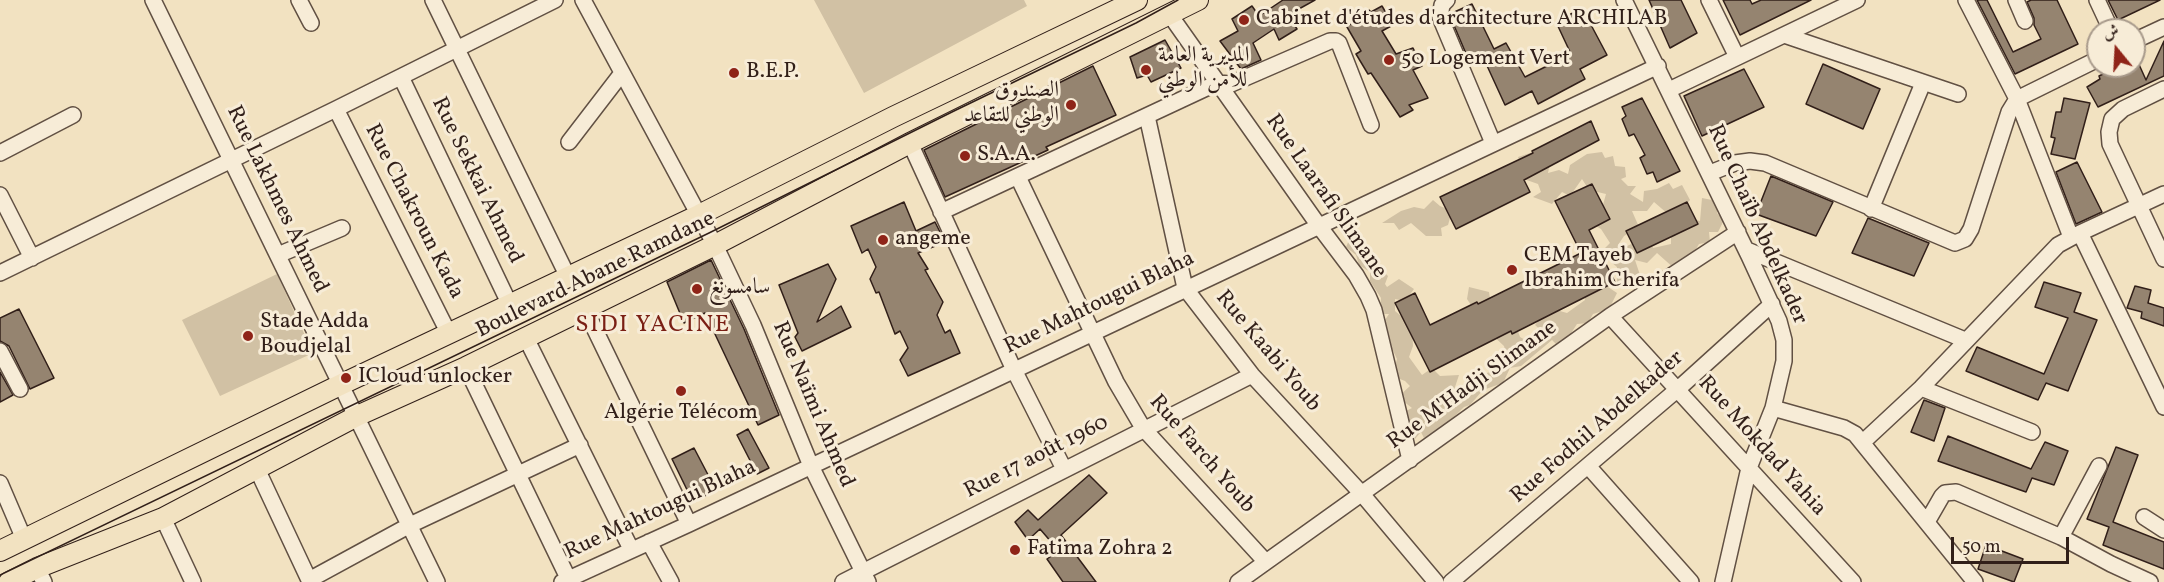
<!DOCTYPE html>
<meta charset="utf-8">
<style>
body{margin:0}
#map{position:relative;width:2164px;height:582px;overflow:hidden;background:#f2e2c1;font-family:Vollkorn,Amiri,serif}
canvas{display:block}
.north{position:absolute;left:2086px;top:18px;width:60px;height:60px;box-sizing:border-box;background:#f7ecd7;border:2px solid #a89a8b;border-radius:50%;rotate:342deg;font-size:16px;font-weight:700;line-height:24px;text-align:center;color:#311f19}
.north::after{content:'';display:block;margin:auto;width:21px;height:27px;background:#8f2418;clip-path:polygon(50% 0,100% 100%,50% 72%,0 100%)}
.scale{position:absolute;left:1951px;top:537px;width:118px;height:27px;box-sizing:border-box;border:3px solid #311f19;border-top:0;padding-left:8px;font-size:18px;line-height:21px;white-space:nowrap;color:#311f19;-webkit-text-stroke:4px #f7ecd7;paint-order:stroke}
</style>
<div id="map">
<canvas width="2164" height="582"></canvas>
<div class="north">ش</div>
<div class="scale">50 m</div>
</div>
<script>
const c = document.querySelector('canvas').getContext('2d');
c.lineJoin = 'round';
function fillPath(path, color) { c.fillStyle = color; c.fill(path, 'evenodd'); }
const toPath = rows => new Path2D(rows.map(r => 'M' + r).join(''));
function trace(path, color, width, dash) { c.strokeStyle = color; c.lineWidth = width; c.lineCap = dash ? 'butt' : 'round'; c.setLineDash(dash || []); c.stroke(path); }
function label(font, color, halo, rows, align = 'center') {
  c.font = font + ' Vollkorn,Amiri,serif'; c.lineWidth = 6; c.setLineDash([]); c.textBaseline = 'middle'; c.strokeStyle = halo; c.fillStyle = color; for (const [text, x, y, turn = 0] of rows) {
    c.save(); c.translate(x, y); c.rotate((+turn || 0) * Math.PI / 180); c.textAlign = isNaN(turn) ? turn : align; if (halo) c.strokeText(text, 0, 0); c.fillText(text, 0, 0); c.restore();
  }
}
fillPath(toPath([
 [814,0,1024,0,1027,6,864,93],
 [1536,151,1551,158,1548,173,1559,170,1568,174,1570,165,1587,154,1602,152,1605,158,1613,156,1615,166,1625,167,1626,177,1621,179,1628,186,1636,186,1630,194,1643,202,1644,191,1657,189,1669,183,1673,189,1682,185,1690,200,1682,209,1668,214,1654,202,1647,211,1632,211,1639,227,1624,236,1618,245,1625,247,1648,236,1653,248,1671,244,1671,232,1685,217,1700,221,1702,198,1717,201,1717,213,1724,220,1718,232,1709,232,1710,242,1699,244,1690,259,1675,269,1657,253,1647,263,1635,260,1640,275,1617,283,1617,267,1600,253,1610,243,1601,229,1589,222,1601,212,1606,194,1589,190,1582,179,1570,196,1562,192,1552,204,1533,197,1541,192,1538,184,1518,177,1521,167,1518,157],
 [1433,200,1440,206,1452,211,1448,225,1441,228,1442,236,1426,236,1411,223,1399,230,1394,223,1382,223,1401,211,1414,207,1424,209],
 [1351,236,1364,238,1358,251,1374,252,1378,266,1388,276,1385,284,1387,287,1399,279,1414,289,1405,301,1395,299,1395,311,1412,325,1413,346,1409,357,1422,375,1432,368,1440,376,1459,375,1454,390,1471,390,1480,375,1497,370,1507,357,1504,346,1488,331,1467,299,1469,287,1489,292,1491,305,1513,317,1520,337,1527,341,1543,332,1535,325,1549,308,1567,313,1585,300,1583,289,1602,283,1617,293,1609,309,1593,314,1588,323,1577,324,1566,341,1557,345,1552,340,1521,366,1510,368,1503,383,1483,390,1470,405,1464,407,1438,433,1424,438,1421,432,1415,439,1406,426,1404,412,1412,408,1398,397,1410,386,1405,381,1392,376,1397,359,1381,326,1389,314,1380,314,1381,298,1370,281,1370,272,1359,265,1356,255,1346,247],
 [277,274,313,353,220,396,182,320]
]), '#d1c1a4');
const building = toPath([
 [1283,0,1315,0,1288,15,1297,29,1279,40,1274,29,1253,43,1261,60,1241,69,1220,41,1238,31,1232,19,1252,6,1259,16,1283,0],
 [1649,0,1681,0,1697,33,1670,48,1649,0],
 [1723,0,1750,0,1752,4,1761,0,1811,0,1740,35,1723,0],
 [1977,0,1987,0,2013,52,2041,39,2034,25,2034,18,2027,2,2031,0,2057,0,2078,44,2015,74,1977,0],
 [2108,0,2160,0,2118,20,2108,0],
 [1472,4,1494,49,1506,43,1525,77,1571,54,1556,22,1582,8,1607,55,1580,69,1585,79,1538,104,1532,91,1505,105,1483,57,1470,63,1450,16,1450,14,1472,4],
 [1382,6,1393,25,1382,31,1396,54,1413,48,1422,66,1413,70,1428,98,1409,105,1413,110,1400,117,1371,73,1368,74,1356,54,1361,51,1347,27,1369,10,1371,12,1382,6],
 [1165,40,1181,68,1151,82,1147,75,1137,78,1130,57,1165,40],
 [2164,41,2164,76,2098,107,2087,87,2100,79,2099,76,2120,66,2134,66,2134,62,2137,60,2146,80,2164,41],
 [1823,64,1880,89,1863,129,1806,104,1823,64],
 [1093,66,1116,115,1046,147,1048,150,945,197,924,150,1093,66],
 [1744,69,1764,107,1702,136,1684,96,1744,69],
 [1642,98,1680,171,1657,182,1653,172,1647,174,1640,158,1645,155,1634,134,1629,136,1622,119,1626,116,1622,107,1642,98],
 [2064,98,2090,103,2075,159,2051,154,2055,138,2051,137,2056,112,2061,112,2064,98],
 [1591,121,1599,140,1524,180,1530,192,1456,229,1440,197,1533,153,1532,151,1591,121],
 [2077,162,2102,212,2076,224,2056,172,2077,162],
 [1771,176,1833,202,1816,236,1756,214,1771,176],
 [1592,184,1610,219,1589,230,1615,282,1512,334,1511,331,1430,372,1395,303,1415,293,1430,325,1477,302,1478,304,1581,253,1555,201,1592,184],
 [904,202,916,231,935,222,945,242,918,253,928,269,925,270,943,302,937,315,945,333,950,330,960,353,908,376,900,360,908,348,900,331,895,334,879,292,876,293,870,279,876,267,868,249,862,253,851,226,904,202],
 [1687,202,1698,224,1637,253,1626,231,1687,202],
 [1868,218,1929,243,1914,276,1852,253,1868,218],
 [711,260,744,329,779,415,758,425,705,313,684,323,667,282,711,260],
 [828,264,836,279,817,322,841,306,851,327,802,351,795,337,798,333,779,285,828,264],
 [2044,282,2081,293,2074,312,2097,320,2068,391,2046,383,2038,400,1966,371,1977,347,2044,374,2068,318,2035,307,2044,282],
 [2135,286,2151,290,2148,303,2164,308,2164,326,2141,318,2142,312,2127,308,2135,286],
 [19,309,54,378,30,389,9,346,0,341,0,318,19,309],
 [0,372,13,395,0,402,0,372],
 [1924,400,1945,408,1934,441,1911,432,1924,400],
 [748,429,769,468,757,474,737,435,748,429],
 [1948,436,2031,469,2045,442,2068,451,2054,485,2032,478,2026,492,1938,461,1948,436],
 [2116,447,2138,455,2113,522,2164,542,2164,569,2103,545,2109,527,2087,519,2116,447],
 [694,448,716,490,693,502,672,459,694,448],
 [1089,475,1107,493,1061,535,1096,582,1063,582,1047,559,1059,551,1040,529,1028,540,1015,522,1028,510,1038,520,1089,475],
 [1986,545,2023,559,2014,582,1978,569,1986,545]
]);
fillPath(building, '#958470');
trace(building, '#311f19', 1.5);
const minor = toPath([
 [153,0,437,582],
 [299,0,311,23],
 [433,0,568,277],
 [583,0,715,245,753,325,811,466,868,582],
 [1447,0,1442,5,1440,17,1493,143],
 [1624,0,1749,256,1779,321,1784,340,1784,361,1773,408,1749,468,1723,582],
 [1709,0,1737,57],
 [1966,0,2017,99,2071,237],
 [2016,0,2025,21],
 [2097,0,2111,30],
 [1170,15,1319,226,1356,275,1368,296,1374,310,1410,460],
 [1784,35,1958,94],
 [2134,41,2164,27],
 [401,77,510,305],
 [2164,89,2123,109,2112,119,2109,132,2110,144,2164,259],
 [1669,90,1857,0],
 [336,109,449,334],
 [1147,116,1185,288,1252,375,1362,494,1436,582],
 [569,142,622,73],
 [910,143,1014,370,1064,469],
 [0,153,73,115],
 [1710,173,1735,163,1750,161,1765,163,1955,243,1965,239,1971,229,2009,112,2017,99,2098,59],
 [1018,177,1116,382,1143,428,1265,561],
 [0,195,32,258],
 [1871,209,1923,83],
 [941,212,1217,83,1231,84,1330,41,1336,41,1339,43,1371,125],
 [2080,233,2164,407],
 [1747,250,1965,340],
 [278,255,342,228],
 [0,273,336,109,555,0],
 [585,309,689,524],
 [1610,316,1853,582],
 [526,338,631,549],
 [0,351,20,389],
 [466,367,568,578],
 [1921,388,2032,432],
 [1773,408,1844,428,1855,434,1975,582],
 [1863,442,1921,388,2058,245,2080,233,2164,194],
 [1588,466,1691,582],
 [257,469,310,582],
 [0,483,24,539],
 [2144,517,2164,530],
 [163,518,193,582],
 [1927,522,1942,496,1945,493,1956,492,2061,537,2099,466],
 [2061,537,2111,564,2150,582],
 [649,542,671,582],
 [37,568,44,582],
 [309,580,410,525,580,445],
 [562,582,689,524,1658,66],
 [843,582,1252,375],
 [1238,582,1610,316,1738,232],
 [1451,582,1678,389,1772,304]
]);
const major = toPath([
 [0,551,340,385,699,215,893,117,1137,0],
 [9,582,37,568,163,518,357,416,466,367,715,245,910,143,1198,0]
]);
trace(minor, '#615043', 18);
trace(major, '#311f19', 22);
trace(minor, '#f7ecd7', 15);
trace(major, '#f2e2c1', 20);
trace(toPath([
 [0,575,709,233,954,111,1136,23,1178,0]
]), '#311f19', 1.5);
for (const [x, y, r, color] of [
 [1244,20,6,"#8f2418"],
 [1389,60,6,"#8f2418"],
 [1146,70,6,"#8f2418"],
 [734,73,6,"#8f2418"],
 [1071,105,6,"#8f2418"],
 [965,156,6,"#8f2418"],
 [883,240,6,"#8f2418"],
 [1512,270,6,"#8f2418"],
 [697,289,6,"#8f2418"],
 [248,336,6,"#8f2418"],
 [346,378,6,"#8f2418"],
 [681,391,6,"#8f2418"],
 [1015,550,6,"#8f2418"]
]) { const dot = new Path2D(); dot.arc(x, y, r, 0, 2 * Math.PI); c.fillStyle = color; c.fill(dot); trace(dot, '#f7ecd7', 2); }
label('22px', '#311f19', '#f7ecd7', [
 ["Cabinet d'études d'architecture ARCHILAB",1256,20],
 ["المديرية العامة",1158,57],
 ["للأمن الوطني",1158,82],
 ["50 Logement Vert",1401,60],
 ["B.E.P.",746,73],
 ["الصندوق",1059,92,"right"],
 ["الوطني للتقاعد",1059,117,"right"],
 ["S.A.A.",977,156],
 ["angeme",895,240],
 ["CEM Tayeb",1524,257],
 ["Ibrahim Cherifa",1524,282],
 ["سامسونغ",709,289],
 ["Stade Adda",260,323],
 ["Boudjelal",260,348],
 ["ICloud unlocker",358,378],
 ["Algérie Télécom",681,414,"center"],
 ["Fatima Zohra 2",1027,550]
], 'left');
label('22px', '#311f19', '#f7ecd7', [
 ["Rue Sekkai Ahmed",476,181,64],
 ["Rue Laarafi Slimane",1325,197,55],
 ["Rue Lakhmes Ahmed",276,200,64],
 ["Rue Chakroun Kada",413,212,63],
 ["Rue Chaïb Abdelkader",1756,225,66],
 ["Boulevard Abane Ramdane",596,276,-26],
 ["Rue Mahtougui Blaha",1100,304,-26],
 ["Rue Kaabi Youb",1267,352,50],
 ["Rue M'Hadji Slimane",1473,386,-36],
 ["Rue Naïmi Ahmed",812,405,67],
 ["Rue Fodhil Abdelkader",1598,428,-41],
 ["Rue Mokdad Yahia",1761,447,48],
 ["Rue Farch Youb",1201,455,49],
 ["Rue 17 août 1960",1037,458,-27],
 ["Rue Mahtougui Blaha",661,511,-25]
]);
c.letterSpacing = '1.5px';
label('24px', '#7a1f14', '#f7ecd7', [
 ["SIDI YACINE",653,327]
]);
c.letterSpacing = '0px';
</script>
